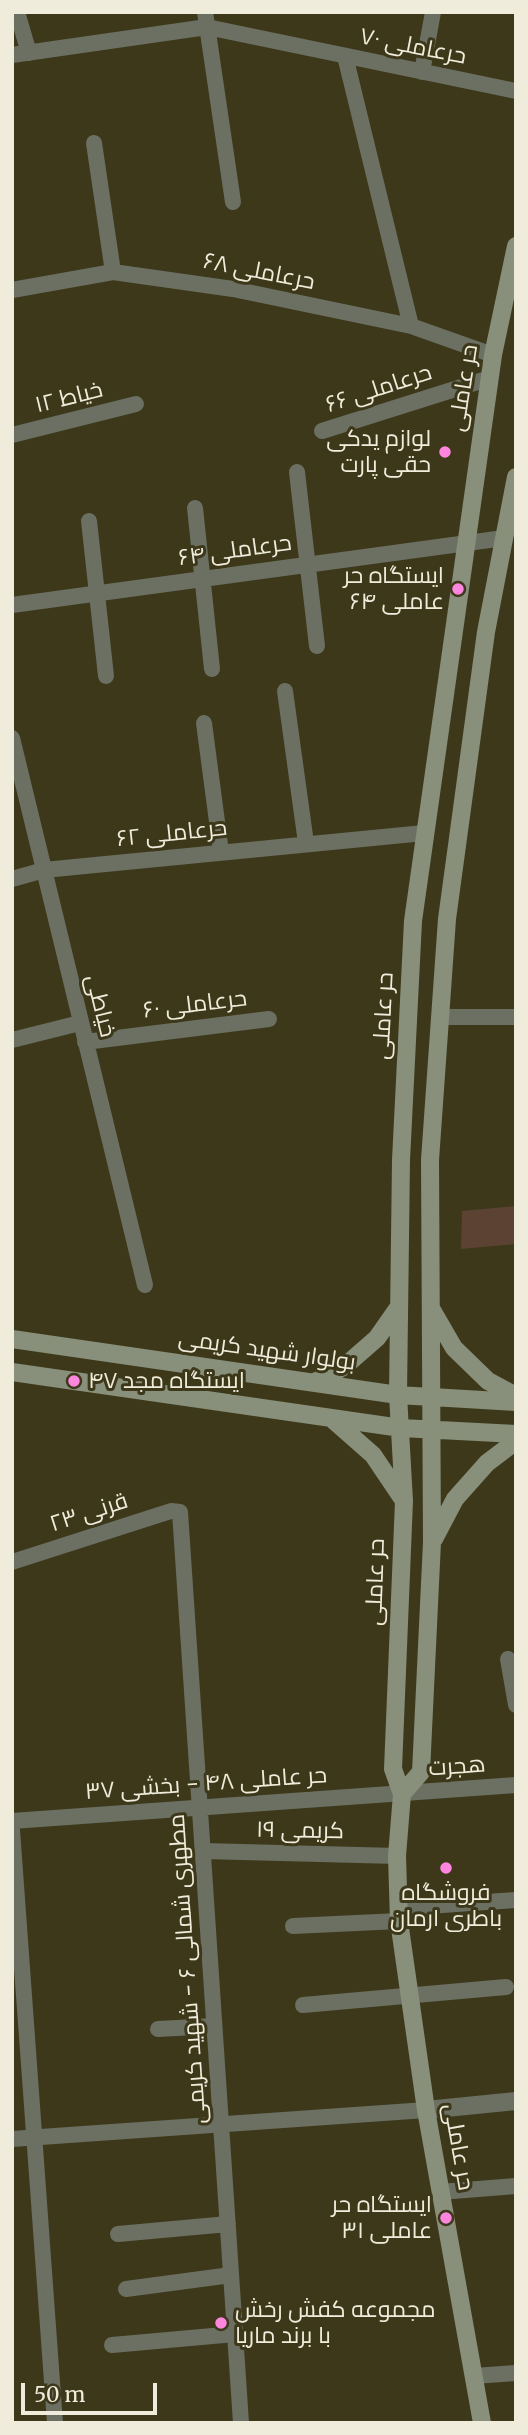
<!DOCTYPE html>
<meta charset="utf-8">
<style>
body{margin:0}
#map{position:relative;width:528px;height:2435px;overflow:hidden;background:#3d381a;font-family:Merriweather,serif}
canvas{display:block}
.frame{position:absolute;inset:0;border:14px solid #efecdb;pointer-events:none}
.scale{position:absolute;left:21px;top:2383px;width:136px;height:32px;box-sizing:border-box;border:4px solid #efecdb;border-top:0;padding-left:9px;font-size:21px;line-height:24px;white-space:nowrap;color:#efecdb;-webkit-text-stroke:5px #3d381a;paint-order:stroke}
</style>
<div id="map">
<canvas width="528" height="2435"></canvas>
<div class="frame"></div>
<div class="scale">50 m</div>
</div>
<script>
const c = document.querySelector('canvas').getContext('2d');
c.lineJoin = 'round';
function fillPath(path, color) { c.fillStyle = color; c.fill(path, 'evenodd'); }
const toPath = rows => new Path2D(rows.map(r => 'M' + r).join(''));
function trace(path, color, width, dash) { c.strokeStyle = color; c.lineWidth = width; c.lineCap = dash ? 'butt' : 'round'; c.setLineDash(dash || []); c.stroke(path); }
function label(font, color, halo, rows, align = 'center') {
  c.font = font + ' Merriweather,Cairo,serif'; c.lineWidth = 6; c.setLineDash([]); c.textBaseline = 'middle'; c.strokeStyle = halo; c.fillStyle = color; for (const [text, x, y, turn = 0] of rows) {
    c.save(); c.translate(x, y); c.rotate((+turn || 0) * Math.PI / 180); c.textAlign = isNaN(turn) ? turn : align; if (halo) c.strokeText(text, 0, 0); c.fillText(text, 0, 0); c.restore();
  }
}
fillPath(toPath([
 [516,1206,516,1244,461,1249,462,1211]
]), '#5c4233');
trace(toPath([
 [17,12,29,53],
 [205,12,233,202],
 [12,55,207,27,516,91],
 [345,56,411,326],
 [422,72,433,12],
 [94,143,113,272],
 [12,290,113,272,233,289,411,326,493,355],
 [322,431,490,378],
 [12,435,136,404],
 [297,472,317,646],
 [195,508,212,669],
 [89,521,106,676],
 [12,605,504,538],
 [285,691,306,843],
 [204,723,221,852],
 [12,738,145,1285],
 [12,879,44,870,424,833],
 [440,1017,516,1017],
 [12,1040,80,1023],
 [85,1042,269,1019],
 [12,1562,171,1511,180,1512,241,2423],
 [508,1659,516,1705],
 [12,1821,516,1785],
 [12,1830,55,2423],
 [203,1851,397,1856],
 [398,1908,516,1900],
 [293,1926,399,1921],
 [303,2005,506,1987],
 [158,2029,214,2026],
 [12,2139,426,2110],
 [440,2192,516,2186],
 [118,2234,228,2224],
 [126,2289,231,2275],
 [112,2345,235,2334],
 [474,2376,516,2373]
]), '#6b7063', 16);
trace(toPath([
 [426,2110,516,2101]
]), '#6b7063', 18);
trace(toPath([
 [432,1310,454,1348,488,1381,516,1396],
 [12,1339,398,1395,516,1402],
 [12,1372,401,1428,516,1434],
 [315,1382,345,1366,377,1338,398,1308],
 [331,1418,373,1455,404,1501],
 [434,1539,455,1499,487,1463,516,1441],
 [402,1794,421,1772,432,1542,430,1160,447,919,486,632,516,477],
 [482,2423,426,2110,399,1921,397,1856,402,1794,393,1769,404,1501,398,1395,401,1160,413,921,493,355,516,246]
]), '#888f7a', 18);
for (const [x, y, r, color] of [
 [445,452,7,"#ff85df"],
 [458,589,7,"#ff85df"],
 [74,1381,7,"#ff85df"],
 [446,1868,7,"#ff85df"],
 [446,2218,7,"#ff85df"],
 [221,2323,7,"#ff85df"]
]) { const dot = new Path2D(); dot.arc(x, y, r, 0, 2 * Math.PI); c.fillStyle = color; c.fill(dot); trace(dot, '#3d381a', 2.5); }
label('23px', '#efecdb', '#3d381a', [
 ["حرعاملی ۷۰",413,47,11],
 ["حرعاملی ۶۸",259,272,11],
 ["حر عاملی",464,388,-81],
 ["حرعاملی ۶۶",379,389,-18],
 ["خیاط ۱۲",69,398,-14],
 ["حرعاملی ۶۴",235,551,-8],
 ["حرعاملی ۶۲",172,834,-6],
 ["حرعاملی ۶۰",195,1005,-7],
 ["خیاطی",100,1006,76],
 ["حر عاملی",384,1016,-87],
 ["بولوار شهید کریمی",267,1351,8],
 ["قرنی ۲۳",89,1513,-18],
 ["حر عاملی",376,1582,-88],
 ["هجرت",457,1767,-4],
 ["حر عاملی ۴۸ - بخشی ۳۷",206,1784,-4],
 ["کریمی ۱۹",300,1831,1],
 ["مطهری شمالی ۶ - شهید کریمی",188,1969,-94],
 ["حر عاملی",458,2147,80]
]);
label('23px', '#efecdb', '#3d381a', [
 ["لوازم یدکی",431,439],
 ["حقی پارت",431,465],
 ["ایستگاه حر",444,576],
 ["عاملی ۶۴",444,602],
 ["ایستگاه مجد ۴۷",88,1381,"left"],
 ["فروشگاه",446,1893,"center"],
 ["باطری ارمان",446,1919,"center"],
 ["ایستگاه حر",432,2205],
 ["عاملی ۳۱",432,2231],
 ["مجموعه کفش رخش",235,2310,"left"],
 ["با برند ماریا",235,2336,"left"]
], 'right');
</script>
